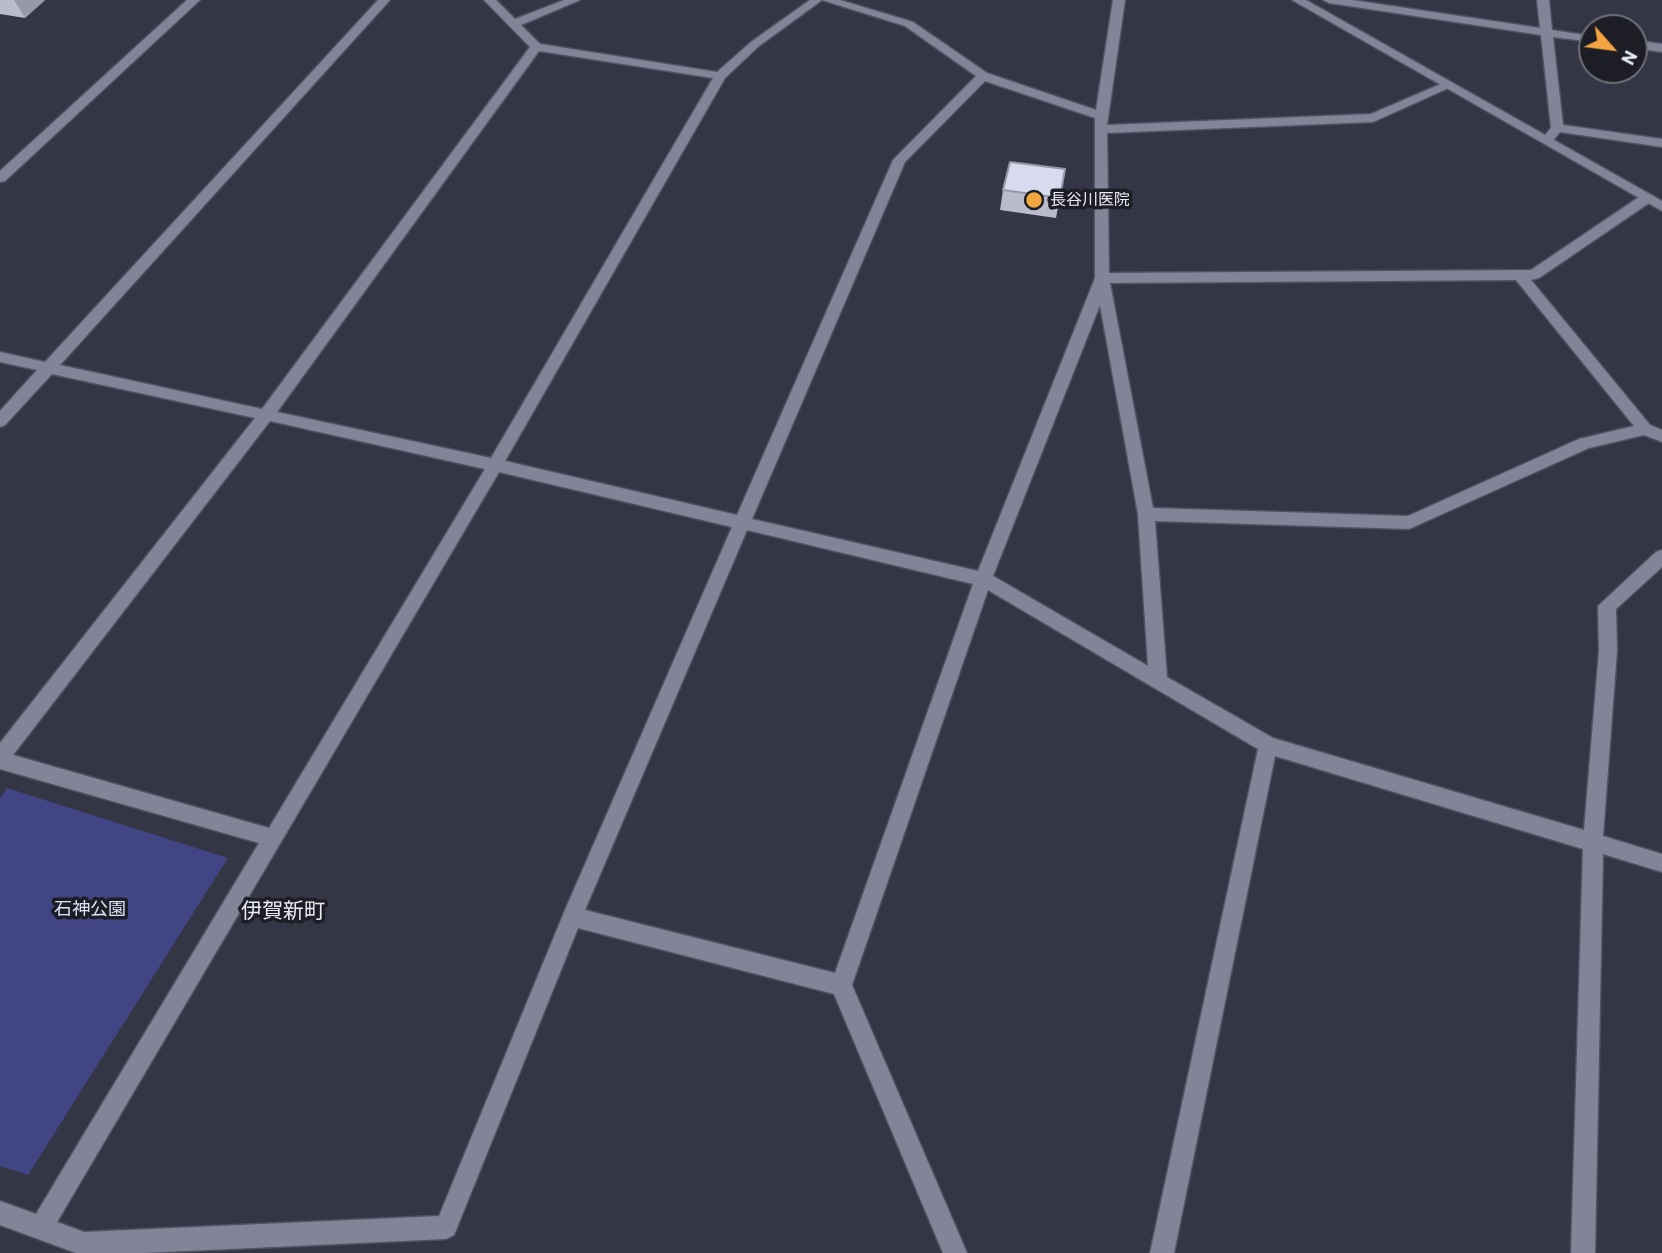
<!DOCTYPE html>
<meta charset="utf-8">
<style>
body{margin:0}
#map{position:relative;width:1662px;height:1253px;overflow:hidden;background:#343646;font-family:Barlow,sans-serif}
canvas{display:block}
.north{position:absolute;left:1578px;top:14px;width:70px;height:70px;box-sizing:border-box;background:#1d1e25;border:2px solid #6e7078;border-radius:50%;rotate:118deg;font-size:19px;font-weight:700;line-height:28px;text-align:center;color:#e8eaf4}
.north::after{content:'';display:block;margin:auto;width:24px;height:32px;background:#f2a541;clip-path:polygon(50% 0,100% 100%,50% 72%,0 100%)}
</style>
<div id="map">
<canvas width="1662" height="1253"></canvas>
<div class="north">N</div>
</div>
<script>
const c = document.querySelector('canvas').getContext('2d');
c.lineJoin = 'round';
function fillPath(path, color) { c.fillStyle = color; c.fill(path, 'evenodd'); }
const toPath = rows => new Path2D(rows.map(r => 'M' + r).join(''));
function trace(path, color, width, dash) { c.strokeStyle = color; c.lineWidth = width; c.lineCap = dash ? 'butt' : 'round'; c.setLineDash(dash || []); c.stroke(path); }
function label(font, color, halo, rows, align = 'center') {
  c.font = font + ' Barlow,"Noto Sans JP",sans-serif'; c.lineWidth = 7; c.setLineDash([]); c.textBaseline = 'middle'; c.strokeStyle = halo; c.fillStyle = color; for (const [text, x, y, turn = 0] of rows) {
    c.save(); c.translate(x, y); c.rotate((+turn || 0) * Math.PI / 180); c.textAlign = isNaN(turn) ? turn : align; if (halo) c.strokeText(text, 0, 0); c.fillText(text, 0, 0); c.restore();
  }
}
fillPath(toPath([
 [7,788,228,858,28,1175,0,1166,0,798]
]), '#424583');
const minor = toPath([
 [187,0,200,0,5,181,0,182,0,171,187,0],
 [378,0,390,0,60,365,262,409,530,47,484,0,496,0,515,19,564,0,580,0,521,25,540,44,717,72,751,42,810,0,840,0,913,22,987,73,1096,110,1113,0,1125,0,1107,125,1371,114,1443,83,1453,86,1373,122,1107,133,1109,273,1531,270,1642,195,1652,195,1652,201,1539,278,1531,280,1650,425,1662,430,1662,442,1644,435,1589,448,1409,529,1155,521,1167,677,1273,738,1584,830,1599,651,1598,606,1656,552,1662,550,1662,567,1616,609,1617,651,1603,836,1662,854,1662,872,1603,854,1595,1253,1571,1253,1583,849,1275,756,1174,1253,1150,1253,1258,749,988,590,852,985,967,1253,943,1253,834,994,578,928,454,1235,446,1239,144,1253,76,1253,0,1225,0,1201,36,1214,259,843,0,769,0,743,255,418,52,374,5,425,0,427,0,411,37,370,0,362,0,352,45,362,378,0],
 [822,0,905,26,976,76,893,160,737,515,505,461,725,78,759,46,822,0],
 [539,51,713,78,491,458,277,412,539,51],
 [985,81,1095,118,1095,278,978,571,752,519,905,162,985,81],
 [1516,280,1634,426,1579,439,1408,516,1153,508,1110,283,1516,280],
 [1100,305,1138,514,1148,666,993,576,1100,305],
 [270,421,485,469,269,828,13,755,270,421],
 [499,472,732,527,565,910,439,1216,84,1232,57,1222,499,472],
 [747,530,973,584,835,973,585,910,747,530],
 [1323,0,1352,0,1540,28,1537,0,1549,0,1552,30,1592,36,1592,42,1553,37,1563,125,1662,139,1662,147,1560,132,1551,143,1543,143,1541,140,1551,128,1541,35,1329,3,1323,0],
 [1634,40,1662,44,1662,52,1634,48,1634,40]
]);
const tertiary = toPath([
 [1292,0,1306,0,1662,201,1662,211,1292,0]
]);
trace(minor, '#505260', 3);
trace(tertiary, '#505260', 3);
fillPath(minor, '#828598');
fillPath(tertiary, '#828598');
fillPath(toPath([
 [0,0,45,0,25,18,0,14],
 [1065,169,1056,218,1000,210,1003,190]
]), '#babcce');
fillPath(toPath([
 [14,0,45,0,25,18]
]), '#9799a8');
const building = toPath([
 [1010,162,1065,169,1060,198,1003,190,1010,162]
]);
fillPath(building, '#d8dbf0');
trace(building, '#9799a8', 2);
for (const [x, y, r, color] of [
 [1034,200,9,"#f2a541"]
]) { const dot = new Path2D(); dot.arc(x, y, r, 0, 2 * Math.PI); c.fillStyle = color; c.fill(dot); trace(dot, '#1d1e25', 2.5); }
label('16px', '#e8eaf4', '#1d1e25', [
 ["長谷川医院",1050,200]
], 'left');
label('18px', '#dce0f7', '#1d1e25', [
 ["石神公園",90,909]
]);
label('21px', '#e8eaf4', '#1d1e25', [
 ["伊賀新町",283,911]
]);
</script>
